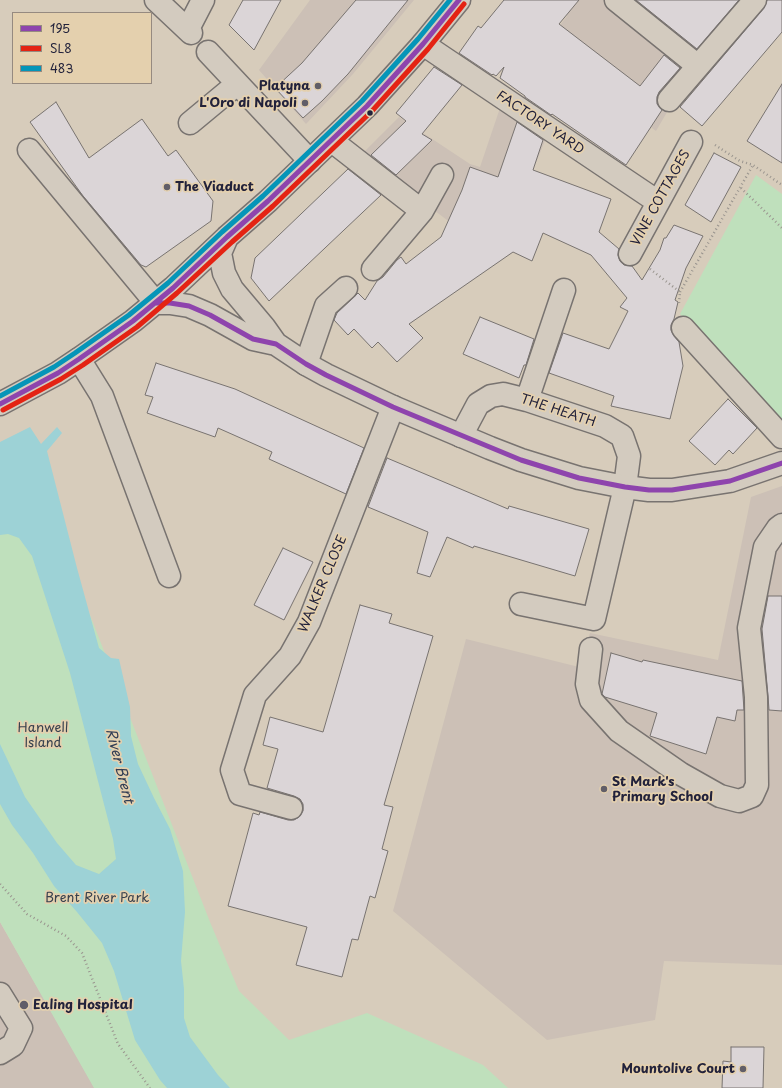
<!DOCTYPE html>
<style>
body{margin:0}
#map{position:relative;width:782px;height:1088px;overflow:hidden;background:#d7ccbb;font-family:"Playpen Sans",sans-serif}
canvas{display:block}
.legend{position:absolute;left:12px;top:12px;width:140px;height:72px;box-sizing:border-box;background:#e4d0ae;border:1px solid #968a80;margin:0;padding:5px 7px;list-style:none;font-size:12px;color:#22223b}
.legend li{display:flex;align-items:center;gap:8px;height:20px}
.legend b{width:20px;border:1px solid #968a80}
</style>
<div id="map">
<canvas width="782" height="1088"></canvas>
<ul class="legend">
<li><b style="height:5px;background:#8e44ad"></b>195</li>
<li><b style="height:5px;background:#e42313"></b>SL8</li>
<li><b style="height:5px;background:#0595b8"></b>483</li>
</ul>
</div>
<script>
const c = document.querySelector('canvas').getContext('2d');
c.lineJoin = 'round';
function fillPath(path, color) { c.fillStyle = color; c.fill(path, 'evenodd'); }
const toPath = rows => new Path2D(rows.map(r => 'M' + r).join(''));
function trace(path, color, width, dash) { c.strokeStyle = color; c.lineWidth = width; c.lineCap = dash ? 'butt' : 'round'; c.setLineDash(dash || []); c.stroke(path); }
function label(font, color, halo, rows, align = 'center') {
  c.font = font + ' "Playpen Sans",sans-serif'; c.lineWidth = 3.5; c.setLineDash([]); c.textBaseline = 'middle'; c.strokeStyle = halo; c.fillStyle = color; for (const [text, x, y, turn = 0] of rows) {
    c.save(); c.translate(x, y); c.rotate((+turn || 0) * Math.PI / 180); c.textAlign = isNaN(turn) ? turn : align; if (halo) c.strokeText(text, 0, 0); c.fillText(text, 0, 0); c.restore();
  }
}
fillPath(toPath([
 [310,0,414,0,353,74,306,124,259,70],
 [548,0,759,0,673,102,656,131,543,48,567,16],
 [501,105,547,136,533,170,492,241,447,220,361,155,399,117,470,164,480,167],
 [782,486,782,965,664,961,655,1020,547,1040,393,911,466,639,579,667,590,633,718,660,751,497],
 [0,922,95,1088,0,1088]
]), '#ccc0b6');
fillPath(toPath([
 [756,175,782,194,782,433,680,314],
 [27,454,210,922,239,991,289,1040,367,1013,483,1065,508,1088,94,1088,0,922,0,465]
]), '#bfe0bc');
fillPath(toPath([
 [30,427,41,444,57,427,62,433,47,451,77,568,99,648,111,658,119,659,130,707,131,736,138,764,154,798,170,829,183,871,185,912,181,961,184,989,184,1018,190,1037,218,1075,230,1088,167,1088,160,1080,135,1040,114,971,102,943,77,912,54,886,33,853,12,825,0,804,0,744,25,797,57,843,76,865,99,874,116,859,113,839,70,673,32,556,19,538,8,534,0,535,0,442]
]), '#9dd2d6');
const building = toPath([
 [243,0,281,0,254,50,229,25,243,0],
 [356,0,408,0,348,74,322,101,303,118,275,88,302,63,356,0],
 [504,0,579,0,559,24,640,86,664,55,680,68,659,92,657,97,657,104,662,110,626,165,552,114,551,115,525,97,525,96,500,78,504,67,496,76,493,74,492,75,459,53,478,26,481,28,504,0],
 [636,0,739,0,697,49,636,0],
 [767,0,782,0,782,32,702,126,680,107,764,8,767,0],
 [434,67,462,85,422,134,432,140,396,175,371,155,406,121,396,113,434,67],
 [782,84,782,163,747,141,782,84],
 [56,102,89,158,142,119,168,156,176,150,213,201,211,221,146,267,141,265,83,196,30,122,56,102],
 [517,122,543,140,533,170,611,199,599,232,619,249,618,255,620,261,624,265,632,266,642,280,660,250,664,238,666,238,674,225,703,236,686,268,675,300,678,302,674,319,671,325,671,330,674,336,679,342,683,366,670,419,611,406,614,396,549,373,563,333,609,349,628,311,620,307,627,298,591,255,543,233,532,261,513,252,409,324,423,338,397,362,378,342,372,348,354,329,348,335,334,320,337,313,354,297,358,293,365,300,377,281,383,277,397,260,401,257,406,264,441,237,462,190,470,167,498,177,517,122],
 [714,153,741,167,711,222,685,205,714,153],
 [348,169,381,195,269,301,251,278,255,258,348,169],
 [480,317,534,339,526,365,524,365,519,378,463,354,480,317],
 [156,363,235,389,364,448,346,494,269,459,272,452,218,428,215,437,147,413,153,397,145,395,156,363],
 [728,399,757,428,733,454,729,450,715,465,689,441,728,399],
 [387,458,508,509,509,506,589,529,575,576,474,546,473,548,447,537,430,577,417,573,428,532,368,507,387,458],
 [283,548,313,562,284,620,254,605,283,548],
 [768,596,782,596,782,711,769,710,768,696,762,629,768,596],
 [360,605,392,614,389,623,433,636,384,805,393,807,382,849,388,851,375,898,370,896,358,940,352,939,342,977,296,965,307,927,228,906,253,813,259,815,260,812,288,820,294,820,299,817,303,811,303,804,300,799,294,796,267,788,278,749,263,745,270,717,323,732,360,605],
 [611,653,642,662,643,660,742,681,744,710,737,710,735,721,717,717,706,754,650,736,657,713,605,697,602,694,611,653],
 [731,1047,764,1047,763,1088,722,1088,723,1061,731,1062,731,1047]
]);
fillPath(building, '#dbd5d7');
trace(building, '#787370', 1);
const minor = toPath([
 [156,0,191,33],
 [616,0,698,66],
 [188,29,203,0],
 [423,44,658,202],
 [208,52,310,161],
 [669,100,755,0],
 [190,123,237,84],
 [332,141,422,211,373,269],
 [29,150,156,303],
 [422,211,442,175],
 [630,254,691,142],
 [683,328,782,437],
 [79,359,102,396,169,576],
 [306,364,326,306,346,288],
 [527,400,564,290],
 [461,436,478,404,491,396,503,394,527,400,605,426,622,436,629,456,625,487,594,619,521,604],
 [591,649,587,684,591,700,619,731,681,774,720,796,739,801,752,796,757,785,756,697,749,628,765,547,778,528,782,525],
 [291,808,240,794,232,770,255,695,290,656,309,622,393,407],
 [0,994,21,1028,13,1045,0,1053]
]);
const major = toPath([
 [227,237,220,253,224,273,232,289,264,327,276,344,306,364,326,375,393,407,490,448,521,460,579,478,625,487,649,490,672,490,730,481,782,463],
 [156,303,170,303,189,306,210,315,253,339,276,344],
 [0,404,58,373,79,359,133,321,173,288,227,237,268,201,367,106,423,44,459,0]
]);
trace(minor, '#787370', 25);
trace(major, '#787370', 25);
trace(toPath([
 [715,145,740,161,753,165,782,185],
 [741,188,782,228],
 [650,269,680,292,679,303],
 [680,292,753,165],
 [0,884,27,914,66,936,82,953,118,1044,150,1088]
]), '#9a958f', 2.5, [1, 3]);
trace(minor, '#d3cbbf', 22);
trace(major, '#d3cbbf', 22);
trace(toPath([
 [156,303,170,303,189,306,210,315,253,339,276,344,306,364,326,375,393,407,521,460,579,478,625,487,649,490,672,490,730,481,782,463],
 [0,404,58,373,79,359,133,321,173,288,227,237,268,201,367,106,423,44,459,0]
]), '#8e44ad', 5);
trace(toPath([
 [3,410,61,379,83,365,137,327,177,293,232,242,273,206,372,111,428,49,464,4]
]), '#e42313', 5);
trace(toPath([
 [0,396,54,367,75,353,129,315,168,283,222,232,263,196,362,101,418,39,450,0]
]), '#0595b8', 5);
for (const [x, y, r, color] of [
 [318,86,4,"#615e68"],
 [305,103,4,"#615e68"],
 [370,113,3.5,"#22223b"],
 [167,187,4,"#615e68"],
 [604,789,4,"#615e68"],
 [24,1005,5,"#615e68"],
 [743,1069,4,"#615e68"]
]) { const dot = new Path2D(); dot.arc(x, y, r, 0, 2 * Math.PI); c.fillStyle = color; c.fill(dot); trace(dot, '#e4d0ae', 1.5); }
label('bold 13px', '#22223b', '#e4d0ae', [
 ["Platyna",310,86],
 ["L'Oro di Napoli",297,103],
 ["The Viaduct",175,187,"left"],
 ["St Mark's",612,782,"left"],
 ["Primary School",612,797,"left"],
 ["Ealing Hospital",33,1005,"left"],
 ["Mountolive Court",735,1069]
], 'right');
label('13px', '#22223b', '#e4d0ae', [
 ["FACTORY YARD",540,123,34],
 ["VINE COTTAGES",661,198,-61],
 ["THE HEATH",558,411,18],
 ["WALKER CLOSE",323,584,-67]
]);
label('13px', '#37414e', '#e4d0ae', [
 ["Hanwell",43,728],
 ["Island",43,743],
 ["Brent River Park",97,898]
]);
label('italic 14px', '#313d54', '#e4d0ae', [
 ["River Brent",119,766,76]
]);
</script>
